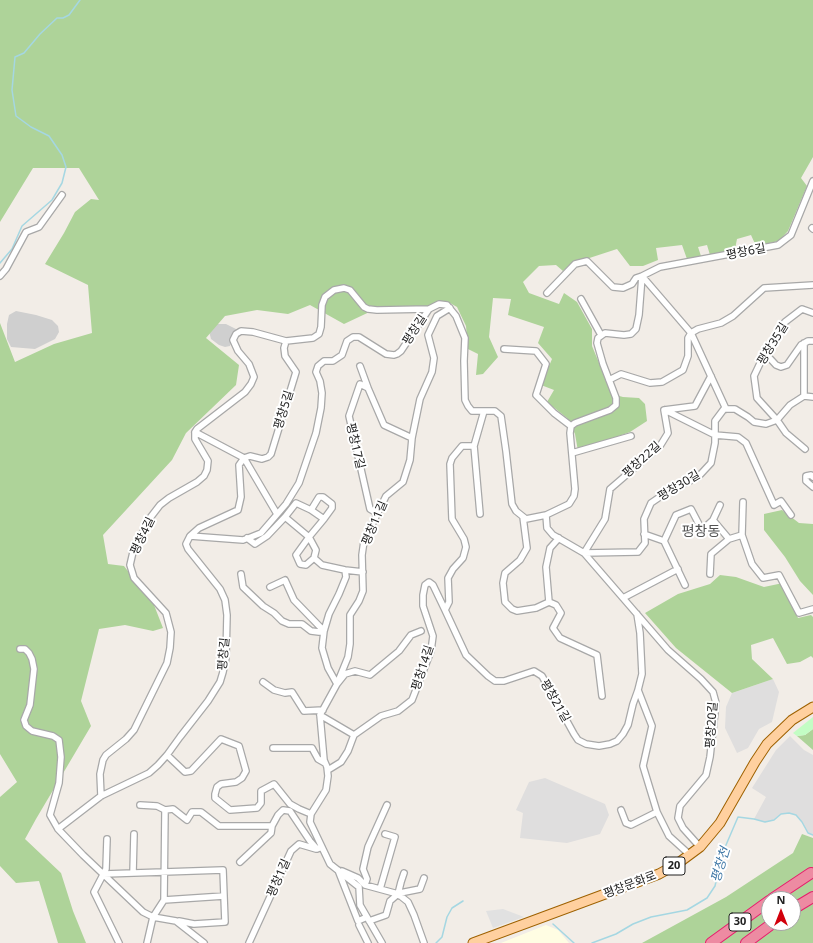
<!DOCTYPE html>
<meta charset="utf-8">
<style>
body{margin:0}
#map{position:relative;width:813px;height:943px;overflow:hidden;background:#f2ede7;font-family:"Noto Sans",sans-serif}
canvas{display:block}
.north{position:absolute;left:761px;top:891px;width:40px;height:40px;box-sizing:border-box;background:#fff;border:1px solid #a6a6a6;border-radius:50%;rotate:0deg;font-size:11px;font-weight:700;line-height:16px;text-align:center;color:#212121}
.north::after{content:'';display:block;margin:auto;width:14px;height:18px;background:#d2000c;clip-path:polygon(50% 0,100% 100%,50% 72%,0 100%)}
</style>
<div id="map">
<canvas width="813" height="943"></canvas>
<div class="north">N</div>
</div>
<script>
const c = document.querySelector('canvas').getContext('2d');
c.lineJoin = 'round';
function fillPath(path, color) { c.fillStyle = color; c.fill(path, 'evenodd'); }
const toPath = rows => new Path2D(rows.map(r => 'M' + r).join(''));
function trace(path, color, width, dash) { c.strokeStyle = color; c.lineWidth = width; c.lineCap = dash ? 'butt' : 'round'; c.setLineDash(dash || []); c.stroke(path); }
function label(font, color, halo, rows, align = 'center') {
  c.font = font + ' "Noto Sans","Noto Sans KR",sans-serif'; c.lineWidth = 4; c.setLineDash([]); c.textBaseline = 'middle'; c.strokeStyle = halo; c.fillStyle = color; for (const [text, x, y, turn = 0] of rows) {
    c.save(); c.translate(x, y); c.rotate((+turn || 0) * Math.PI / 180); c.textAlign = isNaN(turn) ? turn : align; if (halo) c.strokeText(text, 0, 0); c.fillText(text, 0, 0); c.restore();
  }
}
fillPath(toPath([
 [773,679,779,692,772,722,759,729,748,748,737,753,725,728,726,707,732,693],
 [790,736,804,750,813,755,813,835,808,833,802,822,796,815,789,813,781,814,774,820,765,822,754,819,766,797,752,788,776,750],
 [545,778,605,804,609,815,600,834,567,843,520,838,523,813,516,810,529,782]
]), '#dfdede');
fillPath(toPath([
 [546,925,558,930,569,943,501,943]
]), '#fffde3');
fillPath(toPath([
 [16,311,36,315,52,320,58,326,59,332,55,339,35,349,11,347,7,339,7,324,9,315],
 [216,324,226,324,236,329,230,346,225,347,219,345,211,339,209,331]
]), '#cfcfcf');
fillPath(toPath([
 [0,0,813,0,813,157,801,178,807,186,788,231,779,241,756,246,751,235,737,239,735,249,710,255,707,245,698,247,701,256,687,259,682,245,656,248,658,260,643,266,630,266,617,249,571,264,563,271,556,265,539,266,523,282,529,293,559,304,564,293,577,302,592,329,592,346,612,394,623,397,639,398,645,404,647,421,630,432,578,451,575,434,567,418,547,402,554,390,541,385,552,359,538,343,544,327,508,315,511,299,493,298,489,337,498,357,483,374,476,375,478,354,468,349,466,326,457,307,450,303,433,305,430,308,380,307,344,324,310,305,288,314,257,310,225,316,206,338,239,365,236,385,186,433,172,460,103,535,108,564,124,566,154,605,163,628,153,631,125,625,99,629,81,701,91,726,36,819,25,839,61,873,73,911,86,943,58,943,39,881,16,883,0,866,0,797,17,782,0,754,0,323,15,362,54,344,92,333,88,285,45,264,64,233,75,212,91,199,99,200,79,168,33,168,0,222],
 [782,510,799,523,813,524,813,595,800,581,785,557,764,530,764,514],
 [720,575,736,577,764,587,783,583,798,618,811,615,813,617,813,658,811,656,800,662,787,664,773,638,751,645,752,659,773,679,732,693,676,648,645,613,678,594,710,584],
 [813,729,813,750,797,736,805,735],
 [802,834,813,838,813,943,642,943,726,897,793,853],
 [769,899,793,899,793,923,769,923]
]), '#aed399');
fillPath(toPath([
 [813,717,813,729,805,735,797,736,793,733]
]), '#c3fdc4');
fillPath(toPath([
 [503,909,524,917,493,928,486,911]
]), '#e1e1e1');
trace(toPath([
 [0,263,12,249,22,226,52,200,62,183,66,167,62,155,49,136,31,127,16,116,12,90,15,57,24,53,40,34,57,18,63,18,69,15,80,0],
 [553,924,574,943],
 [436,943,442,937,447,917,452,908,463,901],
 [592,943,616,934,633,924,651,917,687,910,707,898,715,886,723,852,738,817,754,819,765,822,774,820,781,814,789,813,796,815,802,822,808,833,813,835]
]), '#a5d7e2', 1.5);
const street = toPath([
 [812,228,813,229],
 [0,276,6,269,26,232,39,227,62,195],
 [547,293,575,264,587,261,613,287,623,288,632,284,636,278,642,276,691,333,726,409],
 [581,299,601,335],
 [804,343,804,396],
 [504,349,536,351,546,364,536,395,554,413,571,426],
 [765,353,776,365,781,367,787,365,801,345,808,341,813,341],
 [360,366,368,388],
 [609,380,621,374,650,383,662,382,683,370,688,356,688,338,691,333,698,329,721,323,733,316,764,288,813,285],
 [665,410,715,435,738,437,746,443,774,505,781,501,791,515],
 [195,432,244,458,277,514],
 [474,446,462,446,452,458,450,464,452,519,464,539,466,547,463,558,453,569,448,578,449,602,445,610,466,655,488,676,495,681,504,681,534,671,542,676,574,734,578,740,586,744,599,746,610,744,617,741,623,734,628,725,633,704,638,690,642,674,640,633,637,614],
 [805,449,786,433,777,420,757,398,754,376,764,355,785,322,802,309,813,313],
 [572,453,631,436],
 [813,477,811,475,806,476,806,481,813,487],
 [377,513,370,509,349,416,360,384,368,388,384,425,412,438],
 [480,514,474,446,484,411],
 [546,515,547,528,553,535,584,553,668,650,701,679,713,692,716,703,710,757,706,775,680,806,678,818,683,828,700,847],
 [285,517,309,537,316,550,314,558,306,565,300,564,296,555,309,537,324,519],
 [523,517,527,548,520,560,505,573,503,583,505,602,512,609,517,611,536,608,549,602,546,567,550,548,559,538],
 [713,520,720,505],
 [644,534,664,541,685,585],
 [742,535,743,502],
 [190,536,199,528,238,510,241,497,239,465,244,458,250,456,262,459,268,457,271,454,296,372,285,356,284,348,286,341],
 [247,538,255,544,267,536,285,517,296,503,311,510,324,519,332,508,332,504,323,497,319,497,311,510],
 [664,541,676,515,691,509,702,530,713,520,729,539,742,535,752,564,763,578,779,575,799,613,813,609],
 [584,553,638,552,645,543,644,519,651,503,670,490,698,477,711,463,715,443,715,421,724,409,735,409,748,417,754,422,766,424,777,420,790,405,804,396,813,397],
 [584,553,605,519,610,489,660,446,668,433,664,410,695,406,711,376],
 [314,558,322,565,345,570,363,572],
 [241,574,243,587,263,606,274,613,282,621,289,624,302,624,311,631,319,632,324,631,329,614,339,594,346,577,345,570],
 [710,574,711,554,729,539],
 [270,587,285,580,294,600,324,631,322,648,328,668,337,684,345,674,355,671,370,675,399,651,411,635,421,631],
 [623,598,678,569],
 [549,602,556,605,561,613,553,628,560,638,597,655,602,696],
 [20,649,25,649,29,653,32,659,34,669,30,705,24,720,26,726,32,731,53,736,59,740,61,757,59,783,50,815,58,829,83,855,143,912,153,917,176,921,204,943],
 [263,682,274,690,285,693,292,692,304,711,323,710],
 [320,715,354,735],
 [273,748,312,748,318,759,325,763],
 [167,755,185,772,191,771,221,739,239,746,246,771,242,778,236,782,221,784,217,787,215,794,215,798,230,810,257,808,261,803,261,791,274,784,290,804,299,809,311,814],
 [328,770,341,762,348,751,354,735,381,716,398,711,412,700,431,651,433,636,423,606,423,595,425,585,429,582,433,585,445,610],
 [101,796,100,774,103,760,106,755,126,739,134,730,167,663,170,648,171,632,166,613,134,578,130,565,133,552,150,518,160,505,169,498,197,482,204,476,207,470,208,461,195,439,195,432,197,429,245,392,251,384,254,377,249,364,238,351,233,340,236,334,241,331,253,332,286,341,313,338,319,334,321,327,322,305,325,297,334,290,344,288,350,290,364,307,368,309,377,310,429,309],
 [140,805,157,806,165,810,173,809,187,820,192,812,201,812,219,826,272,826,278,815,283,810,290,811,310,841,317,849,322,847],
 [621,810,626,823,631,825,657,812,643,766,652,726,638,690],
 [657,812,669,836,690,855],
 [58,829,101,796,149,773,158,765,167,755,180,737,208,701,220,682,223,672,226,658,227,615,225,600,220,589,188,549,186,544,190,536,243,540,251,537,261,533,286,504,299,483,316,433,321,408,322,393,320,381,316,372,318,366,324,361,333,361,342,355,347,341,353,337,359,337,386,354,394,355,397,354,401,351,429,309,439,304,447,305,456,316,465,338,464,361,465,400,468,406,472,411,495,411,501,416,506,451,512,504,516,511,526,519,546,515,569,504,574,496,575,489,570,433,571,426,575,423,610,410,616,405,616,398,603,364,597,343,598,338,605,333,624,335,631,334,636,329,639,315,642,276,660,267,778,245,791,235,813,181],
 [107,839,106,869,94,892,119,943],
 [240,862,271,833,272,826],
 [338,870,358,921,367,917],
 [342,871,358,878,365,885,398,894,408,902,414,915,424,943],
 [133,873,134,834],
 [104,874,223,870,225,922,194,924,179,921],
 [365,885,367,879,363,869,368,847,387,805],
 [380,889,395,837,385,834],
 [400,896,400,893,420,889,424,878],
 [164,900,224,896],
 [369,921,386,915,390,901,398,894,401,882,404,873],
 [359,925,368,943],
 [147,943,153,917,164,900,165,810],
 [249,943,291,851,299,844,316,849],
 [382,943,360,905,359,887,330,864,310,822,311,814,326,790,328,776,327,767,324,760,320,715,337,684,348,657,350,644,350,615,359,601,363,591,362,555,364,541,386,496,403,482,410,460,412,438,420,399,432,372,434,358,428,335,437,316,450,308]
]);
const primary = toPath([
 [473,943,659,874,677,864,700,847,720,823,755,762,767,744,792,720,813,707]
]);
const highway = toPath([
 [772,899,811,873],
 [793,909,813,897],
 [711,943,769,901],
 [746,943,773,923]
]);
trace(street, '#a8a8a8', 8);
trace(primary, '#9e6100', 11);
trace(highway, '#e71d6d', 12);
trace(street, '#fff', 5.5);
trace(primary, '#ffd09f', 9);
trace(highway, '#ed8ba2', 10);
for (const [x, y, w] of [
 [674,866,22],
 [740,922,22]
]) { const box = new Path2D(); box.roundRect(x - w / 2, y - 9, w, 18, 3); c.fillStyle = '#fff'; c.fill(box); trace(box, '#212121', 1); }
label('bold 11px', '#212121', null, [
 ["20",674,866],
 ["30",740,922]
]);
label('12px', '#212121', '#fff', [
 ["평창6길",746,252,-11],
 ["평창길",415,330,-57],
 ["평창35길",773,344,-58],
 ["평창5길",284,410,-73],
 ["평창17길",355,446,77],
 ["평창22길",642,460,-42],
 ["평창30길",679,486,-31],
 ["평창11길",375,523,-67],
 ["평창4길",143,536,-64],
 ["평창길",224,654,-85],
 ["평창14길",423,668,-72],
 ["평창21길",555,701,60],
 ["평창20길",712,725,-86],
 ["평창1길",279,878,-66],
 ["평창문화로",630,885,-21]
]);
label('italic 13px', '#4179a7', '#fff', [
 ["평창천",721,865,-73]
]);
label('14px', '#545454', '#fff', [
 ["평창동",701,532]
]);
</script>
